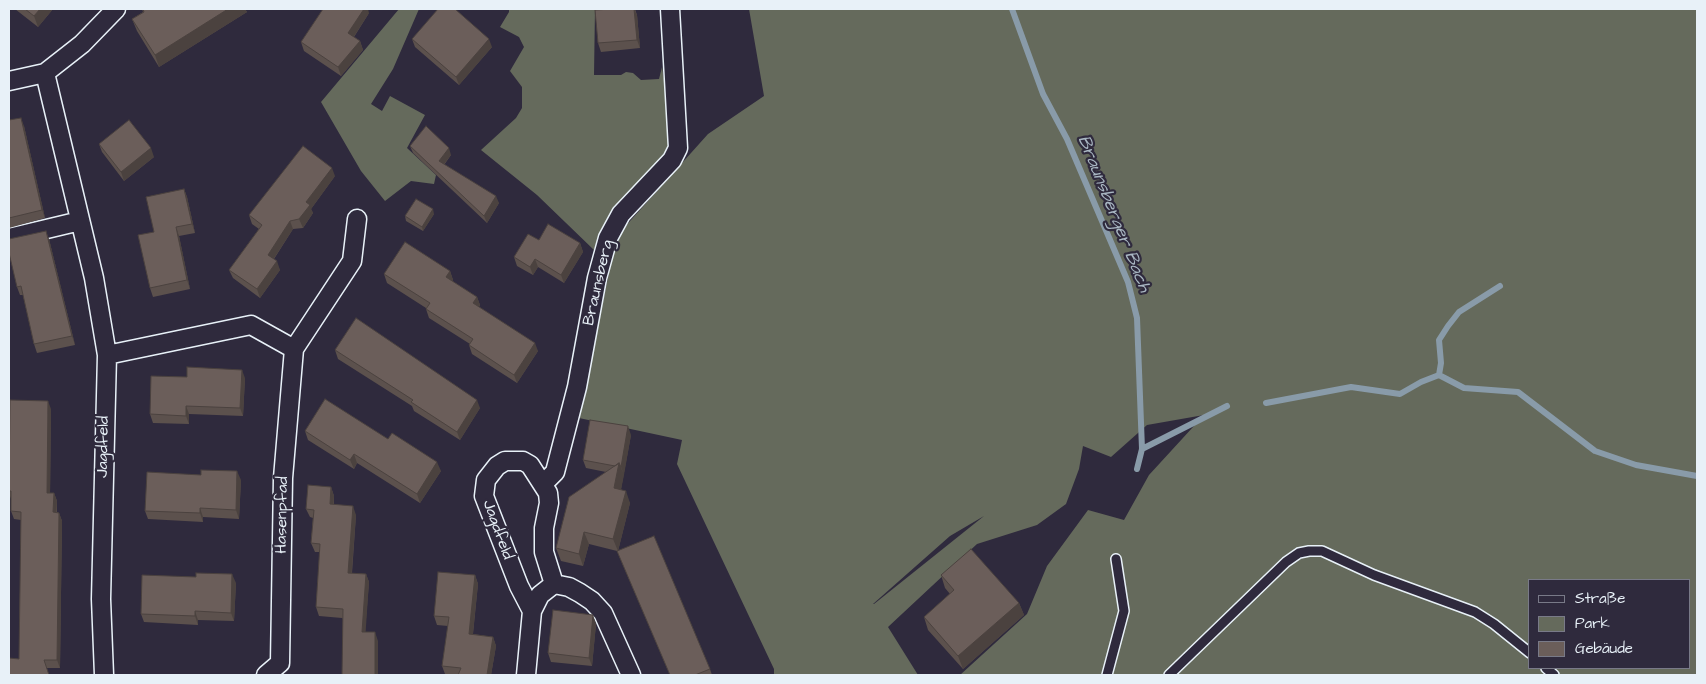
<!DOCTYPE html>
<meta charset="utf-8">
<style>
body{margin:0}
#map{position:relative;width:1706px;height:684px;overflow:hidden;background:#2f2a3d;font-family:"Architects Daughter",sans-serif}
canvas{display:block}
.frame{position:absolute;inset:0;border:10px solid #e8f1f8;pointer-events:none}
.legend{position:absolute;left:1528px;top:579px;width:162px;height:90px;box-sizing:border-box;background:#2f2a3d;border:1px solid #797a88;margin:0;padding:6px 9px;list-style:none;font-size:15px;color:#e8f1f8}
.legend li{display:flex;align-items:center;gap:10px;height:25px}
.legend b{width:25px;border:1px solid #797a88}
</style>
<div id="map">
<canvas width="1706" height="684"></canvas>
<div class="frame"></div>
<ul class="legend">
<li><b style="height:6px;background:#2f2a3d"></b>Straße</li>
<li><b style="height:14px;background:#656a5c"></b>Park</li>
<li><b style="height:14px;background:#6b5e5a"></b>Gebäude</li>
</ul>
</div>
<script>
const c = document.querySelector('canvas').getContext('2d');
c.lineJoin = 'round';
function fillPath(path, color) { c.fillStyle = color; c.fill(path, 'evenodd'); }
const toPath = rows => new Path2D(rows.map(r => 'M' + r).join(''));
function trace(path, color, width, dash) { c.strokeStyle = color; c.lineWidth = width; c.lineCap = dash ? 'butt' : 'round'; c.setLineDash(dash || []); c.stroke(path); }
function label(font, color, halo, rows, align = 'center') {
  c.font = font + ' "Architects Daughter",sans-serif'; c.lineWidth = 4.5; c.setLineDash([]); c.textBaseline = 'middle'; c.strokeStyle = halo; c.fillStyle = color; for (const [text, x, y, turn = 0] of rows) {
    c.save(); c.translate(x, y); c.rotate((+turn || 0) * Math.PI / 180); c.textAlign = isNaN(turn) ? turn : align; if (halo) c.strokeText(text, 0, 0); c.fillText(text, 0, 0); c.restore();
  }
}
fillPath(toPath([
 [399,9,419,9,393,69,371,104,382,111,390,96,425,115,407,148,436,175,434,184,411,181,385,201,361,171,321,102],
 [509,9,595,9,594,75,621,75,626,72,633,73,641,80,659,79,662,67,671,121,670,144,658,163,618,205,601,234,594,250,537,195,481,150,516,118,522,108,522,87,510,71,524,47,519,37,500,27,509,12],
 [749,9,1697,9,1697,675,960,675,1027,614,1047,566,1088,510,1124,520,1149,475,1204,415,1147,425,1111,457,1083,446,1079,469,1066,504,1037,525,977,544,888,627,918,675,774,675,774,669,677,464,682,440,579,418,612,258,622,230,708,134,764,96],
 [984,516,874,604,873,604,950,536],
 [1530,580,1690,580,1690,668,1530,668]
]), '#656a5c');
trace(toPath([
 [1012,9,1043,94,1067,139,1128,282,1137,318,1142,449,1137,469],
 [1439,375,1441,363,1439,340,1448,326,1459,312,1500,286],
 [1266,403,1351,387,1400,394,1421,382,1439,375,1464,388,1518,392,1595,451,1636,465,1697,476],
 [1142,449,1227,406]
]), '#899ba9', 6);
const lane = toPath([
 [1546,668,1554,675],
 [1107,675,1124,611,1116,559],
 [1169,675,1286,562,1299,553,1309,551,1322,551,1374,575,1475,612,1494,624,1530,653]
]);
const street = toPath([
 [45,73,94,278,107,355,101,599,104,675],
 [9,81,45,73,82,44,116,9],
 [9,238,80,221],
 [294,349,352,261,357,219],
 [107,355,251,325,294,349,283,478,280,663,266,675],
 [543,484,555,472,577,387,597,278,608,238,621,214,672,160,678,148,670,9],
 [554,584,569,587,580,593,592,601,603,613,631,675],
 [532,611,519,586,484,496,486,480,497,466,505,461,523,461,530,465,548,493,549,503,544,528,544,552,554,584],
 [526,675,532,611,540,595,554,584]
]);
trace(lane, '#e8f1f8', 12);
trace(street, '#e8f1f8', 21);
trace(lane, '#2f2a3d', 9);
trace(street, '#2f2a3d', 18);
fillPath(toPath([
 [15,9,53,9,38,27],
 [142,9,245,9,247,12,159,67,137,31,132,19,143,12],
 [612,9,635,9,637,15,640,48,601,52,598,43],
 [369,13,354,37,360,41,363,50,341,76,304,51,301,42],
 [412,39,492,47,459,85,415,47],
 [9,120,24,126,45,218,9,228],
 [99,144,154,157,124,181,102,152],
 [410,146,451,155,444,165,499,203,487,223,413,153],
 [335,176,311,209,313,213,303,228,293,229,274,259,280,270,260,298,233,278,229,270,259,229,252,224,249,215],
 [184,189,187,197,195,233,179,236,190,289,153,297,150,288,154,232],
 [434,214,423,231,406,221,405,216],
 [49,239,75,345,37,353,34,344,23,295,20,295,17,287],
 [539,240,580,243,583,252,564,283,538,267,533,275,517,266,514,257],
 [450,271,453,280,452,281,477,297,480,305,479,307,538,351,517,383,472,354,469,345,470,344,429,318,426,309,426,308,387,283,384,274],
 [335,350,480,408,460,440,414,411,412,406,338,359],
 [245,378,243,416,189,414,189,424,153,423,150,414],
 [51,409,50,493,54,493,57,501,57,512,59,513,62,521,60,668,47,668,19,659,21,520,14,519,11,511,11,499,9,493,9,466],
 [305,431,388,439,441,471,420,503,357,463,354,469,308,440],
 [631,435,621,489,630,503,618,551,710,669,712,675,670,675,617,551,589,544,583,566,561,561,556,548,606,472,586,468,583,460],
 [241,480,239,519,203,517,203,522,148,519,145,511],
 [331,487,334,496,334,504,356,515,352,573,366,574,369,582,365,632,378,641,342,618,319,616,316,607,320,552,315,552,311,543,313,518,310,517,306,509],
 [475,575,478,584,473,634,493,637,496,646,491,675,453,675,445,674,442,666,448,626,437,625,434,616],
 [941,575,1019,603,1024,615,963,669,928,630,924,617,950,594,945,588],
 [236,583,234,621,198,620,198,625,144,622,141,614],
 [596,624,592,666,551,662,548,653]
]), '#5c514d');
fillPath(toPath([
 [40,9,53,9,38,27,34,16],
 [228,9,245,9,247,12,159,67,155,55],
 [364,9,368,9,369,13,351,41,348,33],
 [634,9,637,15,640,48,637,40],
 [489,39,492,47,459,85,456,77],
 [360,41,363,50,341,76,338,67],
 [21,118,24,126,45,218,42,210],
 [151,148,154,157,124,181,121,172],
 [449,148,451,155,441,168,439,161],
 [332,168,335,176,311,209,313,213,303,228,299,219,306,202],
 [184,189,187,197,195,233,192,224],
 [496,196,499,203,487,223,484,216],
 [433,209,434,214,423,231,422,227],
 [290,221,293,229,271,263,268,255],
 [176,227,179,236,190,289,187,280],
 [46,231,49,239,75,345,72,336],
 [580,243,583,252,564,283,561,275],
 [535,259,538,267,533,275,530,267],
 [277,261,280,270,260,298,257,289],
 [450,271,453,280,449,286,446,277],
 [477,297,480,305,476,311,473,303],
 [535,343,538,351,517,383,514,375],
 [242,370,245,378,243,416,240,408],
 [477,400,480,408,460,440,457,432],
 [48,401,51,409,50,501,47,493],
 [186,406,189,414,189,424,186,416],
 [628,426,631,435,624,475,621,467],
 [354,454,357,463,354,469,350,460],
 [437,462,441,471,420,503,417,494],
 [619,463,624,475,619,500,614,488],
 [237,471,241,480,239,519,236,510],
 [331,487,334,496,333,513,330,504],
 [626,491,630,503,618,551,613,539],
 [54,493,57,501,56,520,53,512],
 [353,506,356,515,351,581,348,573],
 [200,508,203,517,203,522,200,513],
 [59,513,62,521,60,668,57,660],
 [584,532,589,544,583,566,579,554],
 [232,574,236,583,234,621,231,613],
 [366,574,369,582,365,641,362,632],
 [475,575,478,584,472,642,469,634],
 [1019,603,1024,615,963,669,958,656],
 [195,611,198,620,198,625,195,616],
 [593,615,596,624,592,666,589,658],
 [375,632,378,641,378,675,375,675],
 [493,637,496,646,491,675,487,675]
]), '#4b423f');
const building = toPath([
 [25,9,40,9,34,16,25,9],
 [143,9,228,9,155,55,132,19,144,12,143,9],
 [323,9,364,9,348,33,360,41,338,67,301,42,323,9],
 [438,9,455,9,489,39,456,77,412,39,438,9],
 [612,9,634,9,637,40,598,43,595,10,612,9],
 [21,118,42,210,9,218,9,120,21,118],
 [129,120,151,148,121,172,99,144,129,120],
 [426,126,449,148,439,161,496,196,484,216,410,146,426,126],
 [303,146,332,168,306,202,310,205,299,219,290,221,268,255,277,261,257,289,229,270,262,225,249,215,303,146],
 [184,189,192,224,176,227,187,280,150,288,138,235,154,232,146,197,184,189],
 [416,199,433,209,422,227,405,216,416,199],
 [548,224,580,243,561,275,535,259,530,267,514,257,528,234,539,240,548,224],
 [46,231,72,336,34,344,21,286,17,287,9,253,9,239,46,231],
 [405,242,450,271,446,277,477,297,473,303,535,343,514,375,469,345,473,339,426,309,430,303,384,274,405,242],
 [356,318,477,400,457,432,411,402,413,400,335,350,356,318],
 [187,367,242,370,240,408,186,406,186,416,150,414,151,376,187,377,187,367],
 [325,399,388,439,392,433,437,462,417,494,354,454,350,460,305,431,325,399],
 [10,400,48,401,47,493,54,493,53,512,59,513,57,660,44,660,49,675,9,675,9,658,19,659,21,512,11,511,11,491,9,491,10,400],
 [590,420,628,426,621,467,619,463,615,466,583,460,590,420],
 [619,463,614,488,626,491,613,539,584,532,579,554,556,548,569,497,619,463],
 [201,470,237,471,236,510,200,508,200,513,145,511,147,472,201,475,201,470],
 [308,485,331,487,330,504,353,506,348,573,366,574,362,632,375,632,375,675,342,675,343,609,316,607,320,544,311,543,314,510,306,509,308,485],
 [654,536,710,669,695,675,670,675,617,551,654,536],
 [971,549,1019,603,958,656,924,617,954,590,941,575,971,549],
 [438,572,475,575,469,634,493,637,487,675,458,675,461,668,442,666,449,617,434,616,438,572],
 [196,573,232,574,231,613,195,611,195,616,141,614,142,575,196,577,196,573],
 [553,610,593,615,589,658,548,653,553,610]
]);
fillPath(building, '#6b5e5a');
trace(building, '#4b423f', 1);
label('16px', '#e8f1f8', '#2f2a3d', [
 ["Braunsberg",599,283,-77],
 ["Jagdfeld",104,447,-89],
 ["Hasenpfad",283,515,-89],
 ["Jagdfeld",497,530,70]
]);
label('italic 18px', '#a9b7c3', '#2f2a3d', [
 ["Braunsberger Bach",1113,214,68]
]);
</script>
